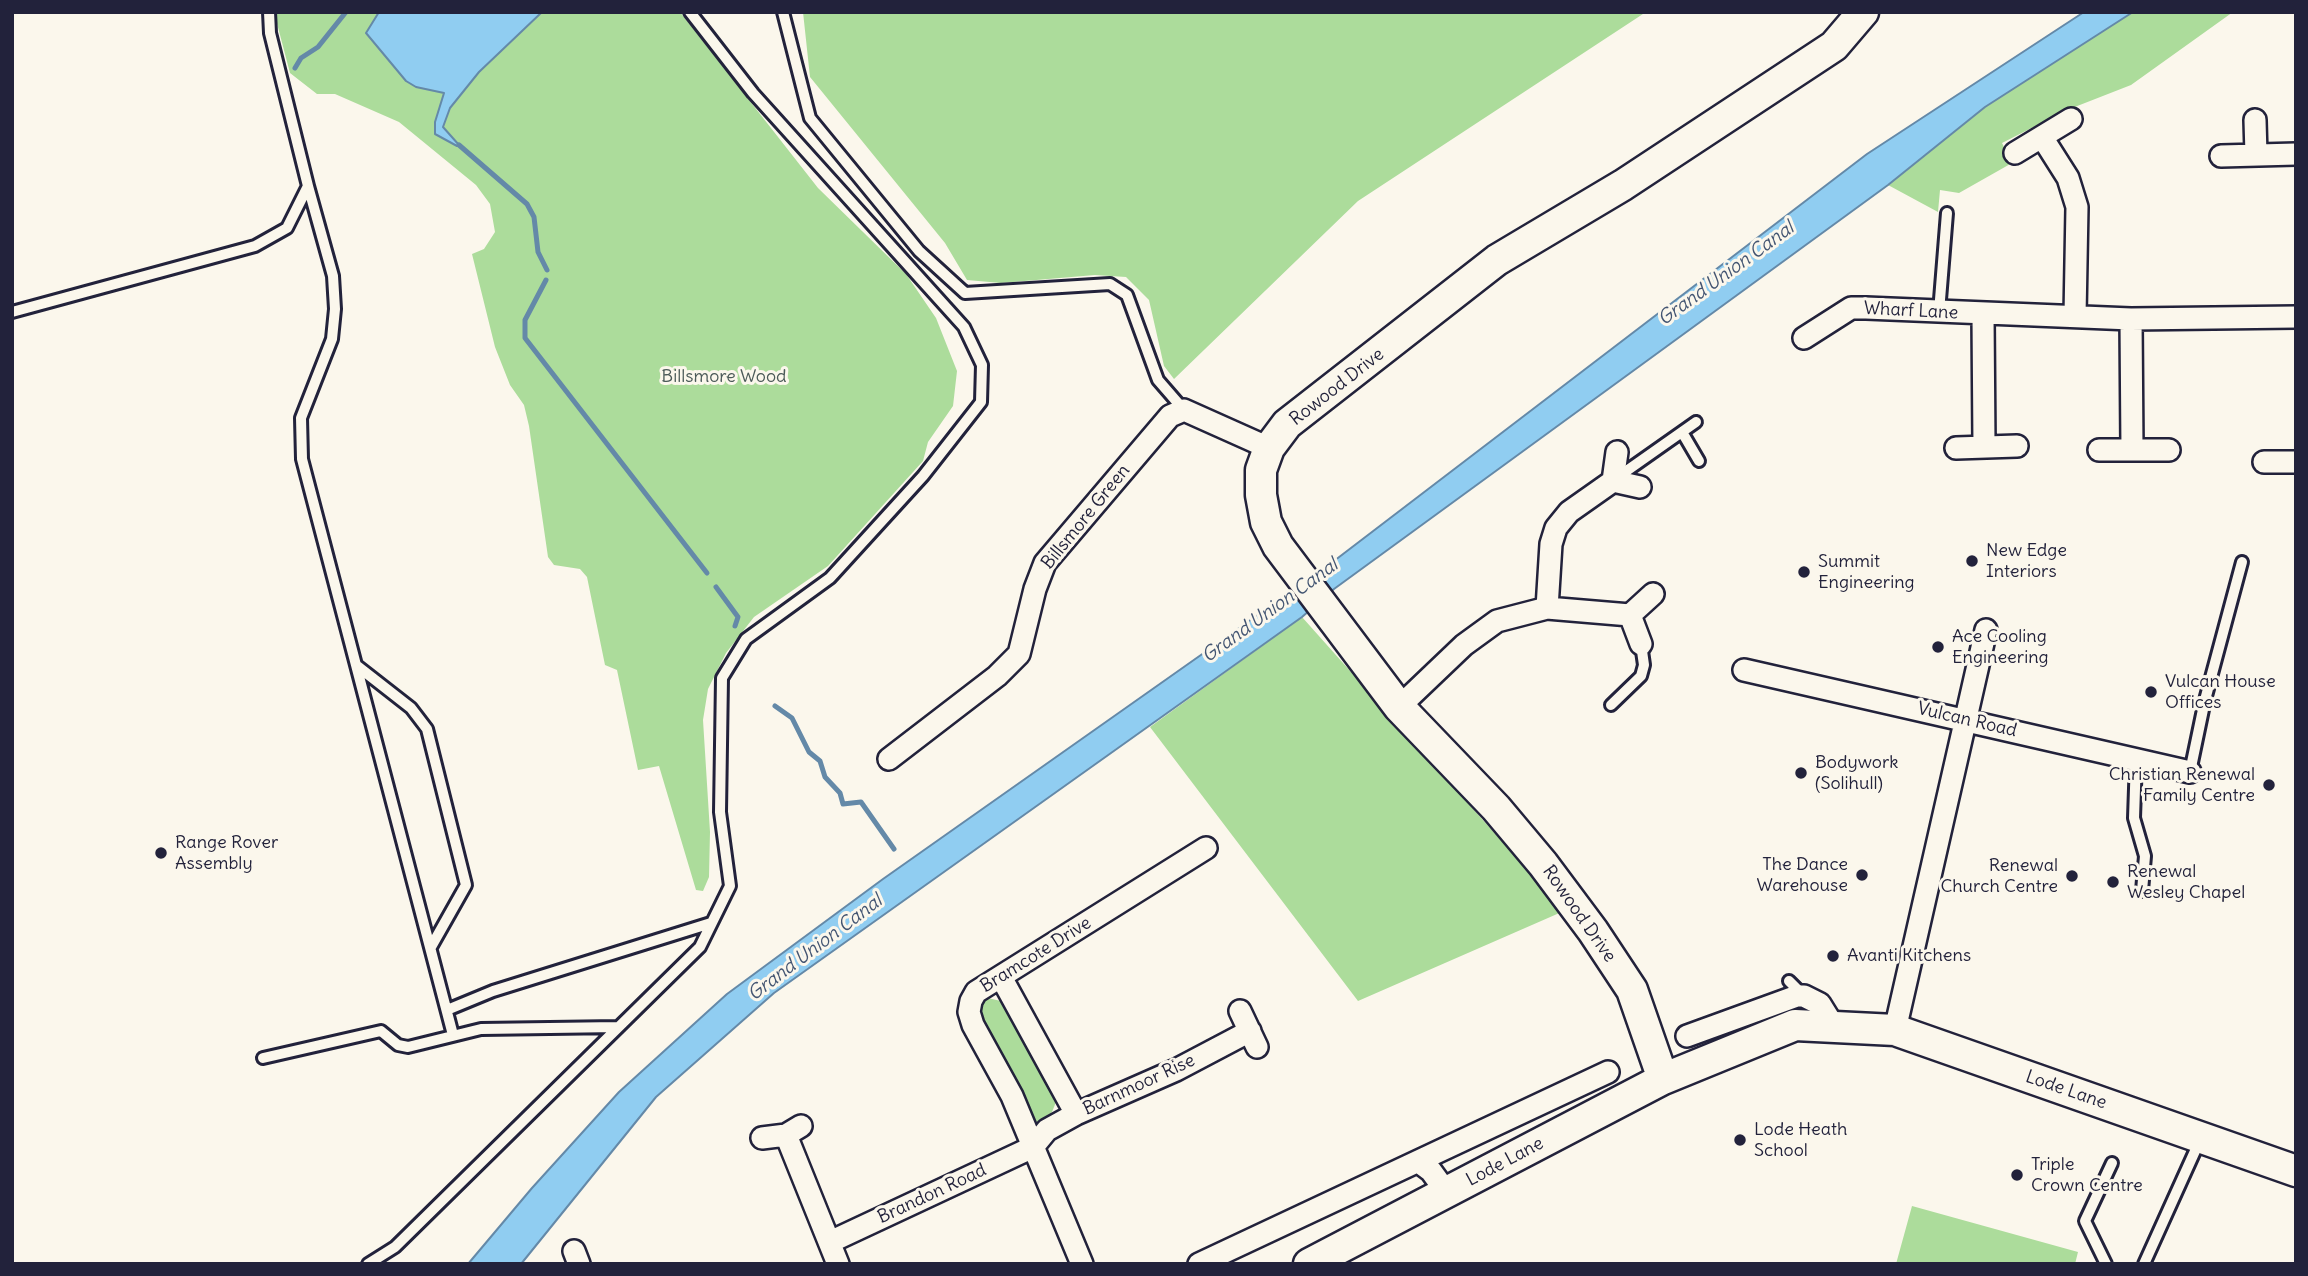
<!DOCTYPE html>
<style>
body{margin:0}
#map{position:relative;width:2308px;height:1276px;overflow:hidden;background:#fbf7ec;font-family:Delius,sans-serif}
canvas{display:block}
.frame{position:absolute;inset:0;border:14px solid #22223b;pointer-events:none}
</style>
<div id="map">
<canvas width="2308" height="1276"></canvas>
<div class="frame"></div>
</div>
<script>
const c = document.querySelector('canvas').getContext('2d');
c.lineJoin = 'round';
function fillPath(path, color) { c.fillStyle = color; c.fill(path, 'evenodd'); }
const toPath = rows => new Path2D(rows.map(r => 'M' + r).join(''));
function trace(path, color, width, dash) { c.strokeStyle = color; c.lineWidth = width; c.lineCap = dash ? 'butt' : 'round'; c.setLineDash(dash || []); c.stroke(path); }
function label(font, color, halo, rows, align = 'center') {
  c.font = font + ' Delius,sans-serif'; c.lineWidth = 6; c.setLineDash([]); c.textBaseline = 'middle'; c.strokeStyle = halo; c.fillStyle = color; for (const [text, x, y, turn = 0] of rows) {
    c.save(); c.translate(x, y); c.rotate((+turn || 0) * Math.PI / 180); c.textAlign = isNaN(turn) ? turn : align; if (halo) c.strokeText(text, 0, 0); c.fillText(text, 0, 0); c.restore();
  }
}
fillPath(toPath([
 [274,12,379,12,366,34,416,87,444,93,435,122,443,127,450,108,479,72,542,12,680,12,818,188,906,274,936,318,957,371,953,406,928,442,923,461,828,566,754,617,726,653,708,689,703,720,710,832,709,877,703,891,696,890,659,766,638,770,617,670,605,665,587,577,580,569,554,565,548,557,529,426,524,405,510,385,495,347,472,254,484,249,495,232,490,204,476,185,399,122,335,94,317,94,290,73],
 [803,12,1646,12,1358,201,1174,379,1164,366,1149,300,1126,277,1095,275,1001,283,967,280,945,243,810,77],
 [2133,12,2233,12,2131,85,2067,110,2002,143,2012,163,1959,193,1940,190,1938,212,1888,185,1985,107],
 [1302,617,1564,911,1358,1001,1150,727],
 [983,997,1001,1001,1056,1102,1052,1112,1044,1121,1037,1122,1027,1117,976,1016],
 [1912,1206,2078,1252,2075,1264,1896,1264]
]), '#acdc9b');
const water = toPath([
 [379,12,542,12,479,72,450,108,443,127,459,145,457,146,435,134,435,122,444,93,416,87,406,81,366,33,379,12],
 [2084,12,2133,12,1985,107,1888,185,1334,589,1302,617,774,993,656,1097,521,1264,468,1264,532,1188,619,1092,727,994,883,879,1330,564,1867,154,2084,12]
]);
fillPath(water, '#90cdf1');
trace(water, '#6489a8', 2);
trace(toPath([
 [295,68,301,58,318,47,346,12],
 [459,145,527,204,534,217,538,252,547,270],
 [546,280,525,320,525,338,707,573],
 [716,587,738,617,735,626],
 [775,706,792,718,809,752,820,761,825,777,840,793,843,804,861,802,894,849]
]), '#6489a8', 5);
const lane = toPath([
 [783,12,810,118,919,251,965,293,1110,284,1127,295,1158,380,1184,410],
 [308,186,333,276,335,309,332,339,301,418,302,459,453,1035],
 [12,312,255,246,287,228,308,186,270,33,269,12],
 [1939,312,1947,213],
 [1682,432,1699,461],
 [1615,479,1696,422],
 [356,665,411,708,427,729,466,885,431,947],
 [1611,705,1641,676,1644,665,1641,644],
 [2136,759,2134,818,2145,856,2142,891],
 [2190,772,2205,700,2242,562],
 [1789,981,1802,994],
 [447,1010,493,991,711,923],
 [263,1058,381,1031,398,1045,408,1047,481,1029,618,1027],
 [368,1264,395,1247,700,947,730,886,720,812,722,678,746,639,830,578,923,476,981,402,982,365,964,327,753,93,690,12],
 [2106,1264,2085,1221,2112,1163],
 [2144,1264,2200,1140]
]);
const street = toPath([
 [2255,120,2256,155],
 [2042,137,2068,178,2077,207,2075,316],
 [2015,153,2071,119],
 [2221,156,2296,154],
 [1983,315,1984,446],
 [2131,319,2132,450],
 [1804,338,1851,308,1866,308,2131,319,2296,317],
 [1956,448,2017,446],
 [2099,450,2169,450],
 [1617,452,1613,481,1640,487],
 [2264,462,2296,462],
 [1547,608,1630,615],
 [1641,644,1630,615,1653,594],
 [1744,670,2190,772],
 [1399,707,1464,645,1497,621,1547,608,1551,544,1556,528,1569,512,1613,481],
 [889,759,997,676,1019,654,1035,589,1045,563,1170,416,1184,410,1269,448],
 [1001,977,1076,1114],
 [1240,1011,1257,1047],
 [1895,1030,1986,630],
 [1687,1036,1797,996,1804,996,1820,1004,1833,1025],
 [786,1135,838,1264],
 [762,1138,786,1135,801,1126],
 [1419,1162,1431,1171,1447,1193],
 [830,1242,1033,1147,1047,1130,1076,1114,1176,1070,1250,1031],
 [574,1251,579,1264],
 [1082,1264,1012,1096,973,1025,969,1012,971,1001,976,992,1206,848],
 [1199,1264,1608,1072]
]);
const secondary = toPath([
 [1663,1079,1632,990,1593,931,1543,864,1496,808,1399,707,1278,546,1266,522,1261,495,1261,470,1269,448,1287,424,1497,260,1623,185,1834,46,1863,12],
 [1309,1264,1663,1079,1795,1025,1895,1030,2296,1171]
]);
trace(lane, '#22223b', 16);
trace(street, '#22223b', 26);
trace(secondary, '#22223b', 35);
trace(lane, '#fbf7ec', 10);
trace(street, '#fbf7ec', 21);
trace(secondary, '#fbf7ec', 30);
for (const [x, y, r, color] of [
 [1972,561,7,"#22223b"],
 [1804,572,7,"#22223b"],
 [1938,647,7,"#22223b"],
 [2151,692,7,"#22223b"],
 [1801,773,7,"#22223b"],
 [2269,785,7,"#22223b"],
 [161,853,7,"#22223b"],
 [1862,875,7,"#22223b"],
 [2072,876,7,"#22223b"],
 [2113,882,7,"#22223b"],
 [1833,956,7,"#22223b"],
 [1740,1140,7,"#22223b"],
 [2017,1175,7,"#22223b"]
]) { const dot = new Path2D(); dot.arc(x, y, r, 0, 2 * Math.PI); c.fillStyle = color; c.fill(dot); trace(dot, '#fbf7ec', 2.5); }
label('18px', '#22223b', '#fbf7ec', [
 ["Wharf Lane",1911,311,3],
 ["Rowood Drive",1337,387,-38],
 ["Billsmore Green",1086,517,-51],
 ["Vulcan Road",1967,720,13],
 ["Rowood Drive",1579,914,55],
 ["Bramcote Drive",1036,955,-32],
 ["Barnmoor Rise",1139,1085,-25],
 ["Lode Lane",2066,1090,19],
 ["Lode Lane",1505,1162,-28],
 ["Brandon Road",932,1194,-25]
]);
label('18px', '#4b5a58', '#fbf7ec', [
 ["Billsmore Wood",724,377]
]);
label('18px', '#22223b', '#fbf7ec', [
 ["New Edge",1986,551],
 ["Interiors",1986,572],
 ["Summit",1818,562],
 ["Engineering",1818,583],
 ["Ace Cooling",1952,637],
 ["Engineering",1952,658],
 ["Vulcan House",2165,682],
 ["Offices",2165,703],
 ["Bodywork",1815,763],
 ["(Solihull)",1815,784],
 ["Christian Renewal",2255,775,"right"],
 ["Family Centre",2255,796,"right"],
 ["Range Rover",175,843],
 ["Assembly",175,864],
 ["The Dance",1848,865,"right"],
 ["Warehouse",1848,886,"right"],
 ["Renewal",2058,866,"right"],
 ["Church Centre",2058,887,"right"],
 ["Renewal",2127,872],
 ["Wesley Chapel",2127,893],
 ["Avanti Kitchens",1847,956],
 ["Lode Heath",1754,1130],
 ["School",1754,1151],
 ["Triple",2031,1165],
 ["Crown Centre",2031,1186]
], 'left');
label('italic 19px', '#435572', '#fbf7ec', [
 ["Grand Union Canal",1726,274,-36],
 ["Grand Union Canal",1270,611,-36],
 ["Grand Union Canal",815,948,-37]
]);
</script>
